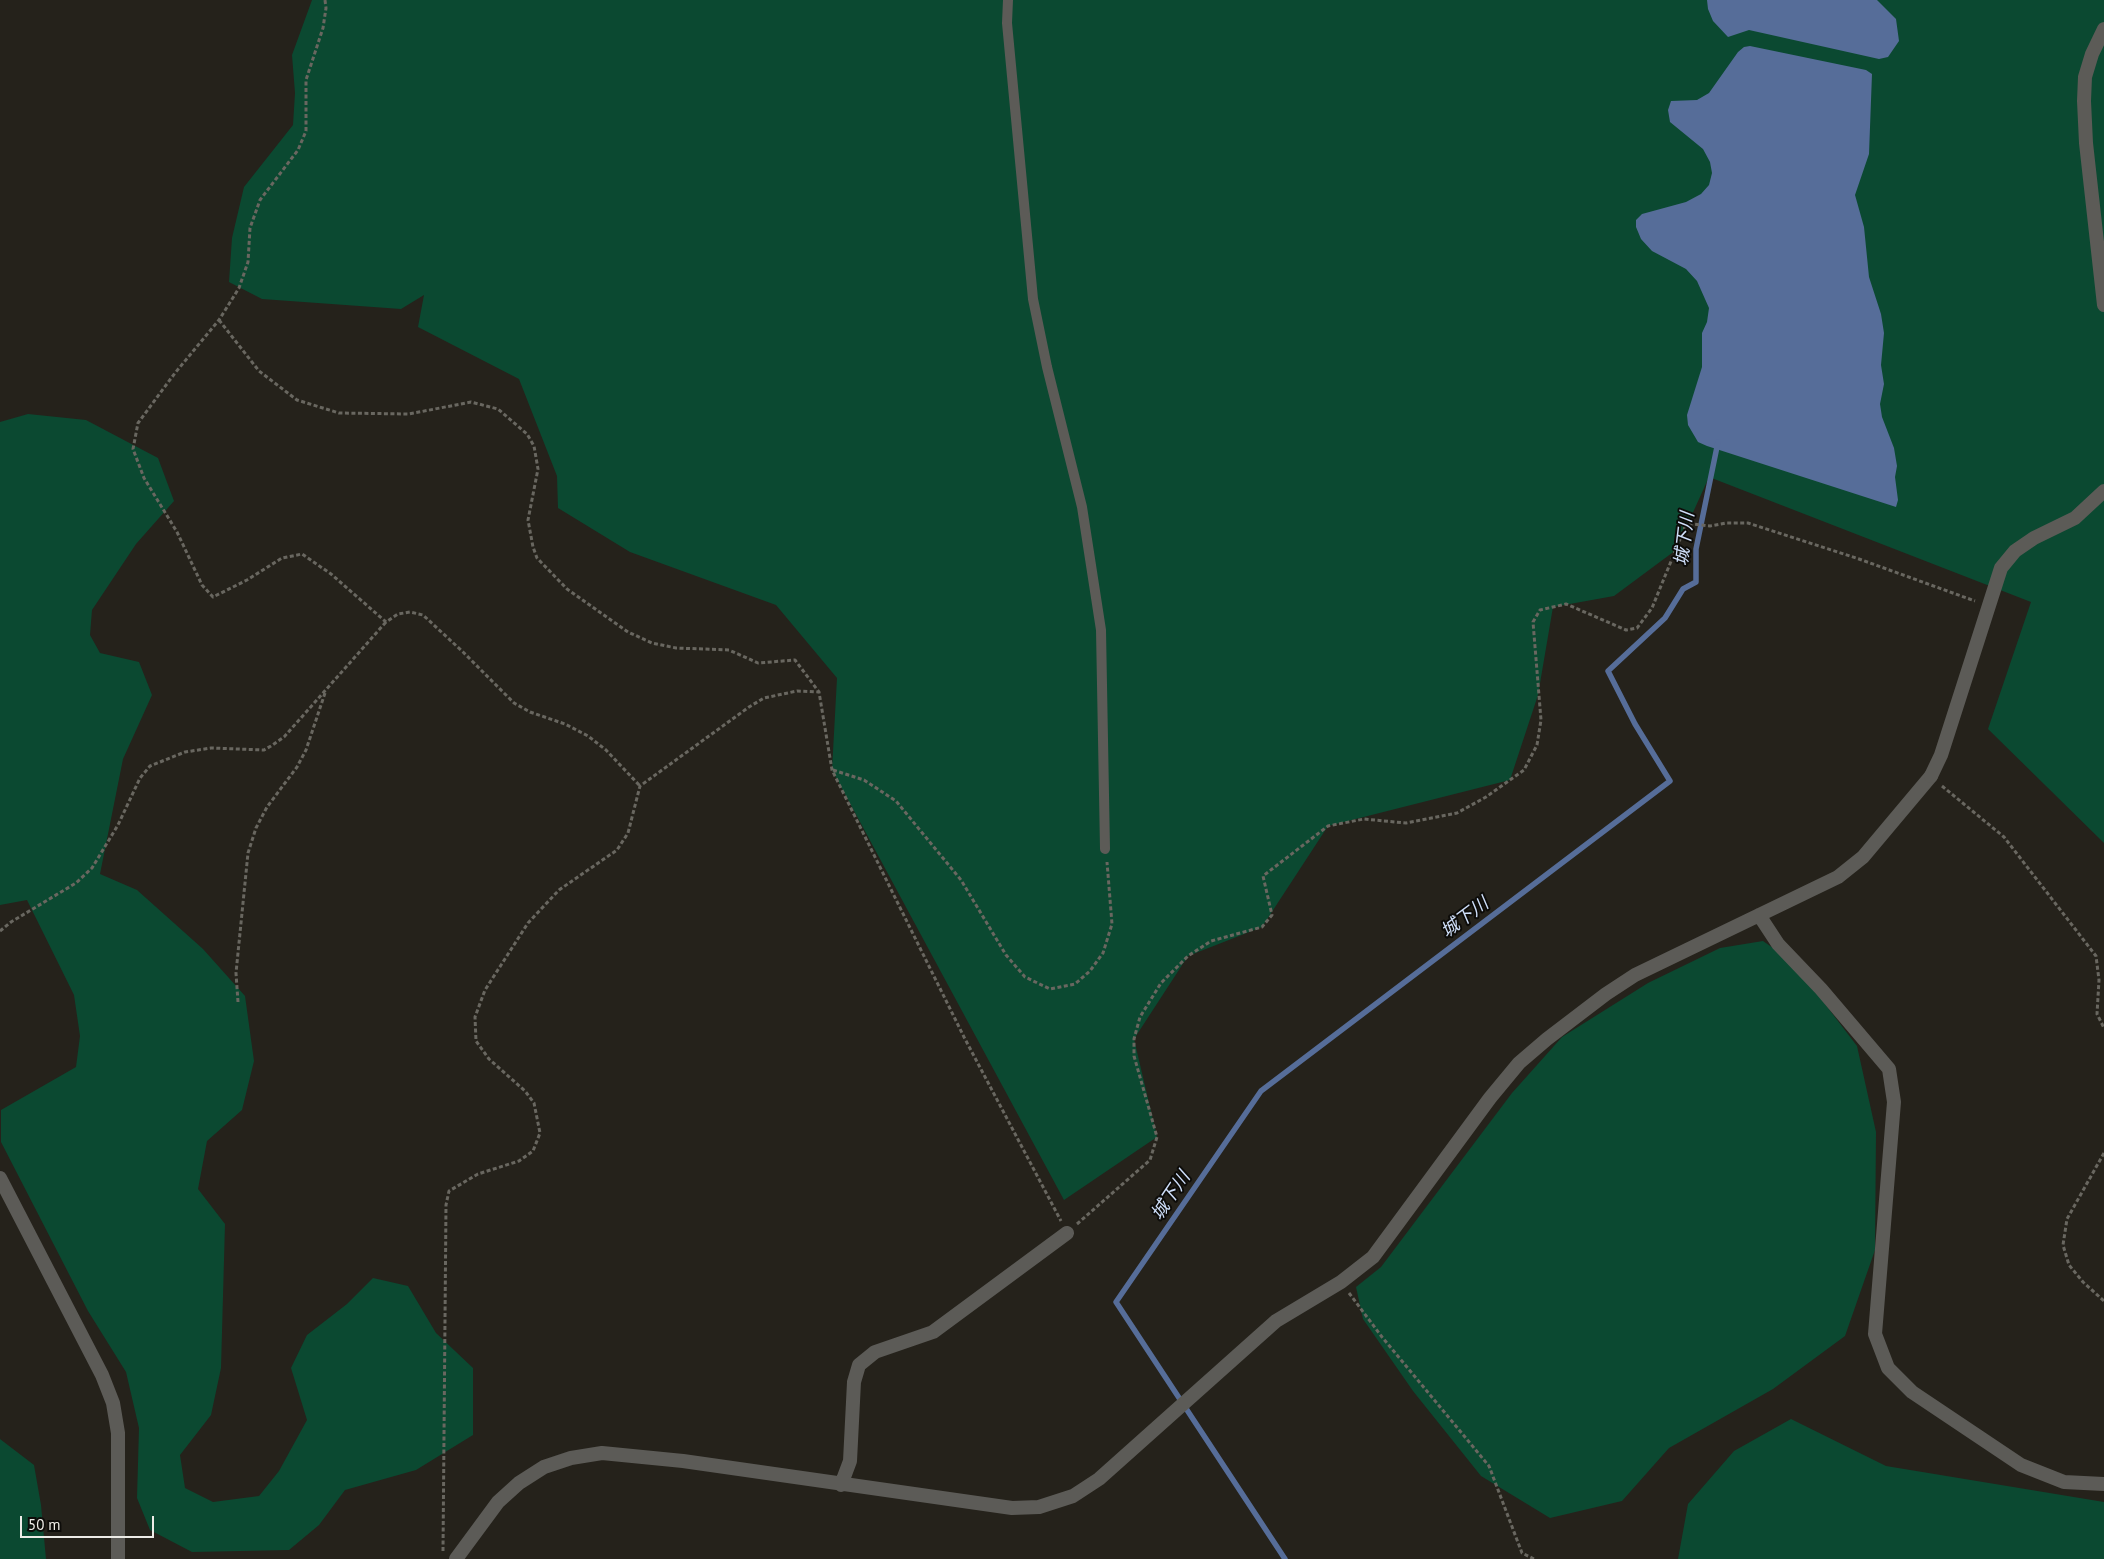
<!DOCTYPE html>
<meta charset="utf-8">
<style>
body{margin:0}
#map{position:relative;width:2104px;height:1559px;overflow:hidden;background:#25221b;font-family:"PT Sans",sans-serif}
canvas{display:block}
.scale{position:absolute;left:20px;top:1516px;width:134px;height:22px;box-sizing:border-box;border:2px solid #edece7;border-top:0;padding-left:6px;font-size:15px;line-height:18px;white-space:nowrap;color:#edece7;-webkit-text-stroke:4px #0d0c09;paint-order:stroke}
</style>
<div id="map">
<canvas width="2104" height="1559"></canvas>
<div class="scale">50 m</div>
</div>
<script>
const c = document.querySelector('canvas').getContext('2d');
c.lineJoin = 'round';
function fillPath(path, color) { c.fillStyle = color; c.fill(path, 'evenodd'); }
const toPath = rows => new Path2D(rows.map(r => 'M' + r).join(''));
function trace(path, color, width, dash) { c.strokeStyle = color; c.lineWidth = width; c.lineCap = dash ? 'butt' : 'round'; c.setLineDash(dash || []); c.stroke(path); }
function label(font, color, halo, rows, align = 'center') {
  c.font = font + ' "PT Sans","Noto Sans JP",sans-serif'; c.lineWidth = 4; c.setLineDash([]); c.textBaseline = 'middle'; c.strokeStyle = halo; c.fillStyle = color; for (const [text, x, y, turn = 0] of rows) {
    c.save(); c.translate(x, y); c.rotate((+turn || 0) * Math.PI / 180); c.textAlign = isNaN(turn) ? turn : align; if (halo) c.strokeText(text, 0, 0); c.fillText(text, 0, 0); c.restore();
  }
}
fillPath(toPath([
 [312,0,2104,0,2104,843,1988,729,2031,602,1709,477,1676,550,1614,596,1553,607,1538,695,1510,780,1328,826,1262,927,1188,956,1134,1039,1157,1137,1064,1200,832,770,837,678,776,605,630,552,558,508,557,476,519,379,418,327,424,295,401,309,262,299,229,282,232,238,244,187,293,125,295,93,292,55],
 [28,414,86,420,158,458,174,501,136,544,92,610,90,635,100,653,139,662,152,695,123,759,100,874,137,890,203,949,245,996,254,1061,242,1110,207,1141,198,1189,225,1224,221,1368,211,1415,180,1455,185,1488,213,1502,259,1496,279,1471,307,1420,291,1368,307,1335,347,1304,373,1278,408,1286,436,1333,473,1368,473,1435,416,1470,345,1490,319,1525,289,1550,192,1552,150,1530,137,1498,139,1428,126,1372,88,1311,1,1142,1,1110,76,1067,80,1036,74,995,27,900,0,905,0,422],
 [1763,941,1793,962,1857,1046,1876,1132,1875,1250,1845,1336,1773,1389,1669,1448,1622,1501,1550,1518,1481,1476,1413,1391,1363,1319,1356,1287,1381,1267,1512,1093,1562,1037,1648,983,1720,948],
 [1791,1419,1886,1466,2104,1502,2104,1559,1678,1559,1688,1504,1734,1451],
 [0,1439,34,1465,41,1505,46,1559,0,1559]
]), '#0b4931');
fillPath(toPath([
 [1707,0,1877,0,1896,19,1899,41,1888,57,1879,59,1749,30,1728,37,1713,21,1708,9],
 [1750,46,1866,70,1872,74,1869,154,1855,195,1864,227,1869,277,1881,314,1884,333,1881,365,1884,384,1880,404,1882,417,1894,448,1897,466,1895,477,1898,500,1896,507,1707,446,1698,442,1688,425,1687,415,1702,367,1702,333,1707,322,1709,308,1697,281,1686,269,1652,251,1641,239,1636,227,1636,220,1642,214,1686,202,1701,194,1709,185,1712,173,1710,162,1703,149,1670,122,1668,110,1671,101,1697,100,1709,93,1738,52,1744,47]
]), '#566d99');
trace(toPath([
 [1285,1559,1116,1302,1261,1091,1670,781,1635,724,1608,671,1665,618,1683,589,1696,582,1696,549,1718,442]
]), '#566d99', 5.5);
trace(toPath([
 [325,0,326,8,323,28,306,80,306,131,298,150,260,200,250,228,248,262,239,288,219,320,175,373,138,423,133,449,144,478,177,532,202,585,213,597,247,580,282,558,302,554,331,574,386,622,398,614,410,612,423,615,463,652,514,703,530,712,565,724,588,736,606,750,640,786],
 [219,320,259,371,297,400,339,413,409,414,471,402,498,409,527,434,534,446,538,469,528,520,533,547,537,558,567,589,628,632,652,643,676,648,729,650,758,663,795,660,819,692,832,770,964,1037,1061,1221],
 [833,770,864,780,896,801,961,880,1006,955,1025,977,1050,989,1075,984,1090,971,1103,953,1112,924,1107,862],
 [1942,786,2004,837,2096,956,2099,980,2097,1014,2104,1028],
 [0,931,11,922,76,883,92,868,118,825,140,778,150,766,185,752,211,748,264,750,271,746,284,737,386,622],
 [238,1002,236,973,248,853,256,828,267,807,297,767,306,750,325,693],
 [2104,1153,2067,1219,2063,1245,2069,1265,2083,1282,2104,1301],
 [1077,1224,1150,1160,1157,1137,1134,1056,1134,1039,1140,1017,1161,983,1188,956,1211,941,1262,927,1272,915,1263,876,1328,826,1364,819,1406,823,1457,813,1486,797,1524,770,1537,745,1541,720,1533,622,1540,610,1566,604,1626,630,1637,628,1652,608,1685,527,1692,524,1710,526,1726,523,1748,523,1859,559,1975,601],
 [1349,1293,1382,1337,1489,1466,1522,1553,1534,1559],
 [443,1551,446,1205,449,1191,478,1174,519,1161,533,1151,540,1133,534,1103,525,1091,489,1059,476,1041,475,1017,485,990,528,923,559,890,617,850,628,833,640,786,749,707,764,698,797,691,819,692]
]), '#696760', 3, [4, 2.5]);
trace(toPath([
 [1008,0,1007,23,1033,299,1047,367,1082,507,1101,630,1105,849]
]), '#5c5b57', 10);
trace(toPath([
 [1759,915,1778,944,1821,989,1889,1069,1894,1102,1875,1334,1888,1368,1912,1392,2021,1465,2064,1482,2104,1484],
 [0,1178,102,1375,113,1403,118,1433,118,1559],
 [841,1485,850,1461,854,1382,859,1365,875,1352,933,1332,1067,1233],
 [456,1559,498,1502,519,1483,544,1467,571,1458,602,1453,683,1461,1012,1508,1039,1507,1073,1496,1099,1479,1276,1321,1341,1282,1373,1257,1490,1098,1519,1063,1547,1039,1606,994,1635,975,1838,877,1863,857,1931,776]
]), '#5c5b57', 14);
trace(toPath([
 [2104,29,2092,54,2085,77,2084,101,2086,143,2104,305],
 [1931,776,1941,755,2001,568,2015,551,2034,538,2075,518,2104,491]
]), '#5c5b57', 14);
label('italic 18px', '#d0e0fb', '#0d0c09', [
 ["城下川",1685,539,-83],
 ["城下川",1465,918,-37],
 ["城下川",1171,1196,-56]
]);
</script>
